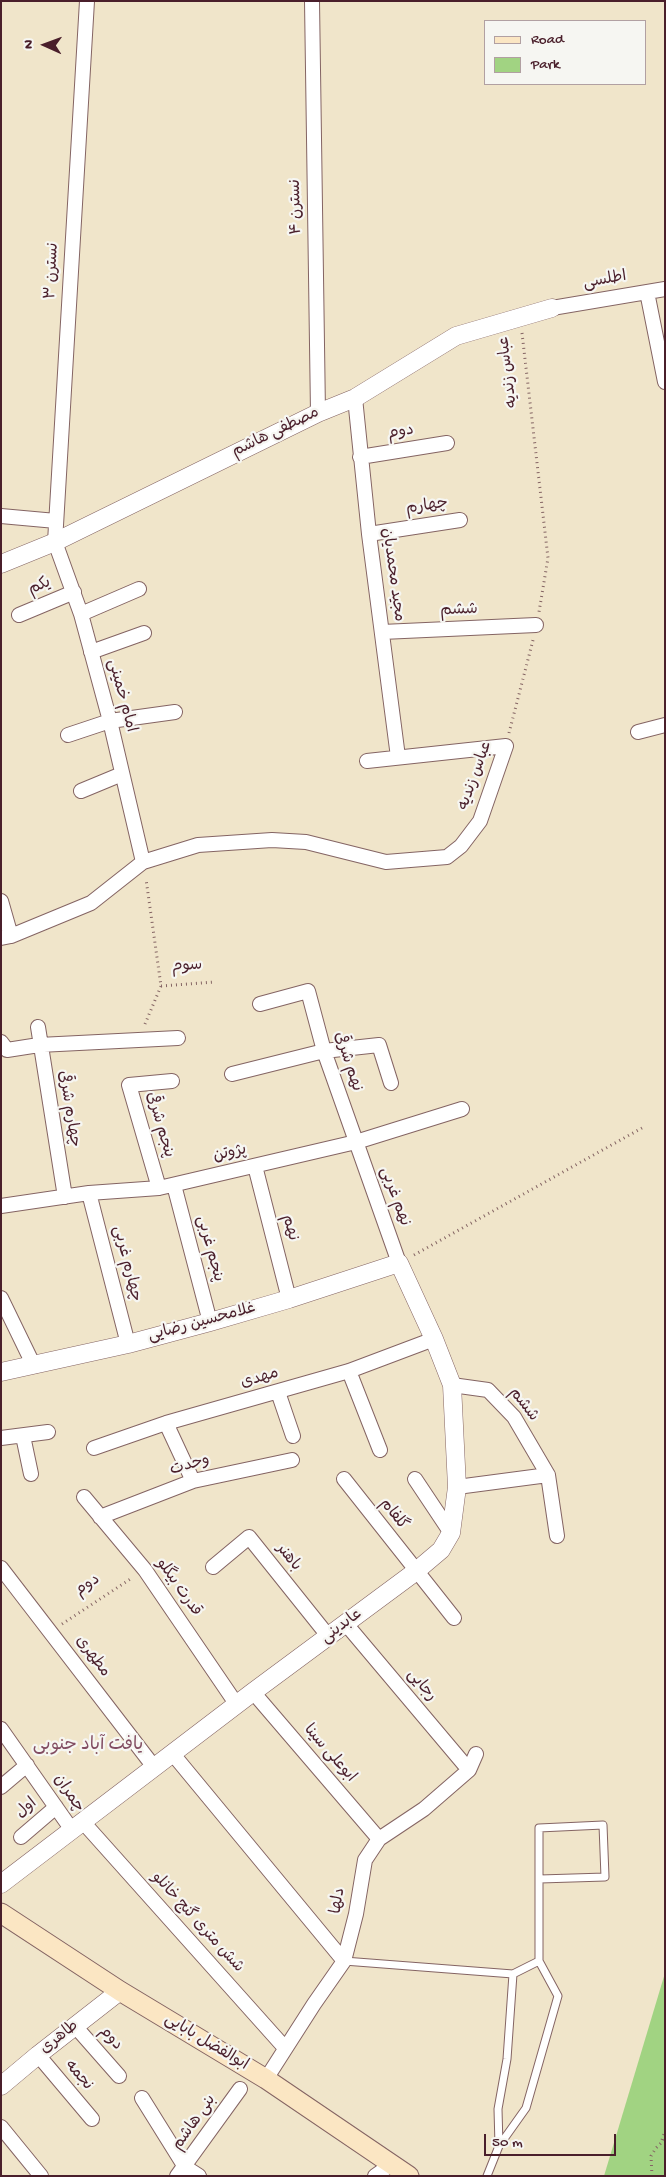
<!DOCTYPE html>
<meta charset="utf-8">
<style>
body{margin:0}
#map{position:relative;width:666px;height:2177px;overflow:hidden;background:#f0e5ca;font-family:"Gochi Hand",sans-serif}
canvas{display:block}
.frame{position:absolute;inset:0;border:2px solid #4a1f2b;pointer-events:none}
.legend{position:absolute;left:484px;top:20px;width:162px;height:65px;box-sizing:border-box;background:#f6f6f2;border:1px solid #b1a0a2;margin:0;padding:6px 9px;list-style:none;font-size:15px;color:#4a1f2b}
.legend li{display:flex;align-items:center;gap:10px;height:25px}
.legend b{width:25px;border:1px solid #b1a0a2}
.north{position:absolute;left:20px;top:20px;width:50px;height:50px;-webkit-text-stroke:4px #f6f6f2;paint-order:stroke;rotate:272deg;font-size:14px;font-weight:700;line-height:20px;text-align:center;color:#4a1f2b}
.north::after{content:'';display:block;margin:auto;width:18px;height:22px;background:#4a1f2b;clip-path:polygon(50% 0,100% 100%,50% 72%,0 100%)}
.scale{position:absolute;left:484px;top:2134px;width:132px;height:22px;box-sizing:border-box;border:2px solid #4a1f2b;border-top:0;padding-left:6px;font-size:15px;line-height:18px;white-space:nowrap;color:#4a1f2b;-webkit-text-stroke:4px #f6f6f2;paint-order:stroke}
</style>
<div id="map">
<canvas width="666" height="2177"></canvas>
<div class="frame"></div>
<ul class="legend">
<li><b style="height:6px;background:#fbe6c3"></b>Road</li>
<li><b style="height:14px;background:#a1d382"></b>Park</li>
</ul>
<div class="north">N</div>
<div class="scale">50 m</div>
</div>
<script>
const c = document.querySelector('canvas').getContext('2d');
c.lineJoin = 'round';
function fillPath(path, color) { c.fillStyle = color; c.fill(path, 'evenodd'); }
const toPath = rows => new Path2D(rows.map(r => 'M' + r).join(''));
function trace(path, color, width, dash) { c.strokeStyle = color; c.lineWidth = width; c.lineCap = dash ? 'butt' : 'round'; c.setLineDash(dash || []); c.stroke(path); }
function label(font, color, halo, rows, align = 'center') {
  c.font = font + ' "Gochi Hand","Playpen Sans Arabic",sans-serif'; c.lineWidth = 4.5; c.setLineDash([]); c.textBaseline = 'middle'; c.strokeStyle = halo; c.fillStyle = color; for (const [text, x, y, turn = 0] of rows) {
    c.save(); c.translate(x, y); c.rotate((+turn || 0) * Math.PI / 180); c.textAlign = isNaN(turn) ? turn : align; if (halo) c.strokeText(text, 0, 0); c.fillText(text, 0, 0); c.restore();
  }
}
fillPath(toPath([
 [665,1973,665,2176,604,2176]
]), '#a1d382');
const service = toPath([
 [344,1961,513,1974,539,1961],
 [499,2146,526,2108,558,1996,539,1961,539,1828,603,1825,605,1877,540,1879],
 [487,2176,499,2146,498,2109,507,2059,513,1974]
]);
const minor = toPath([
 [87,1,55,542,81,614,110,721,143,862],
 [312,1,318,413],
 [647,292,665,382],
 [552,308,665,289],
 [355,398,369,534,398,757],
 [360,457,447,443],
 [1,516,56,521],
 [369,534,460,520],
 [81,614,139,589],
 [19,615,74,592],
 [382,632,536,625],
 [91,652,144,633],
 [638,732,665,725],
 [68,735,110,721,175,712],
 [81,791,122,774],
 [1,901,11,936],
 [1,938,11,936,91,903,143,862,198,845,272,840,306,842,386,862,447,857,461,846,480,821,506,746,367,761],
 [260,1004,308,991,324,1051,399,1263],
 [38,1027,65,1197],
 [1,1042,7,1050,39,1045,178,1038],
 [232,1074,324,1051,379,1045,391,1083],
 [255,1166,289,1299],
 [174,1185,210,1322],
 [159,1188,129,1085,172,1081],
 [89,1193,128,1344],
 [1,1206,89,1193,159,1188,356,1142,462,1109],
 [1,1298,34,1366],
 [349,1371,380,1450],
 [452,1385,488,1390,514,1417,548,1475,557,1536],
 [278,1392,293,1436],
 [166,1423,193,1481],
 [23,1436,31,1474],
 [1,1438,48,1432],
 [94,1448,166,1423,349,1371,434,1339],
 [344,1479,454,1618],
 [415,1479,451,1533],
 [457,1487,548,1475],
 [84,1497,145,1570,237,1705],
 [100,1517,193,1481,292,1460],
 [213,1567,249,1537,329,1637],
 [1,1568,154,1767],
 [346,1624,469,1770],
 [253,1692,379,1839],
 [1,1729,72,1830],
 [172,1753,344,1961],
 [1,1787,27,1765],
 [83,1822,285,2048],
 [21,1837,56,1807],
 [75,2026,119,2076],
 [38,2055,92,2119],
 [266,2079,314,2004,344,1961,356,1914,365,1860,379,1839,424,1809,469,1770,476,1754],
 [142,2098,185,2167,199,2176],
 [1,2127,41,2176],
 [177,2176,240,2089],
 [375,2176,392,2164]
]);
const tertiary = toPath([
 [1,564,55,542,318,413,355,398,456,336,552,308],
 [1,1372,128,1344,210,1322,289,1299,399,1263,434,1339,452,1385,457,1487,451,1533,441,1550,415,1572,253,1692,1,1884],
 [1,2086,38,2055,120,1991]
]);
const secondary = toPath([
 [1,1913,120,1991,266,2079,409,2176]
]);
trace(service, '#846463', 9);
trace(minor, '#846463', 16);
trace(tertiary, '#846463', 19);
trace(secondary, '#846463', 21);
trace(toPath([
 [522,333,548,558,539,612],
 [509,733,533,640],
 [161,986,215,982],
 [145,1024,161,986,146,879],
 [414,1255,642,1128],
 [62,1624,132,1578],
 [662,2140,665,2131],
 [652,2176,651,2156,656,2148,665,2139]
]), '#846463', 3, [1, 4]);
trace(service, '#fff', 7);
trace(minor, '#fff', 14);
trace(tertiary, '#fff', 18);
trace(secondary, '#fbe6c3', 19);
label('16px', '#4a1f2b', '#f6f6f2', [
 ["نسترن ۴",297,207,-91],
 ["نسترن ۳",53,271,-87],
 ["اطلسی",605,281,-10],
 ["عباس زندیه",509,372,-97],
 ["مصطفی هاشم",276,433,-26],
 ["دوم",401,433,-9],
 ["چهارم",427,507,-8],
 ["مجید محمدیان",392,575,82],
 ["یکم",40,587,-23],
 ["ششم",459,611,-2],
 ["امام خمینی",121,696,75],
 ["عباس زندیه",476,776,-70],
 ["سوم",187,967,-3],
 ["نهم شرقی",347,1062,72],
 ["چهارم شرقی",68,1109,81],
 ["پنجم شرقی",159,1125,74],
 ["پژوتن",230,1154,-13],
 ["نهم غربی",394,1197,70],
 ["نهم",289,1228,75],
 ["پنجم غربی",209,1249,75],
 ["چهارم غربی",126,1264,76],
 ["غلامحسین رضایی",202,1323,-15],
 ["مهدی",260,1379,-16],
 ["ششم",523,1405,52],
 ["وحدت",190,1466,-16],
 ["گلفام",393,1515,52],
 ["باهنر",288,1558,51],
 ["دوم",88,1586,-34],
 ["قدرت بیگلو",178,1588,55],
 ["عابدینی",342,1627,-37],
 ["مطهری",92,1657,53],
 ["رجایی",421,1686,50],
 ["ابوعلی سینا",329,1754,49],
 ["چمران",68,1794,56],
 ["اول",27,1809,-40],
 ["دلها",339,1901,-81],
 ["شش متری گنج خانلو",197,1923,48],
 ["طاهری",60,2038,-38],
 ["دوم",110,2039,48],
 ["ابوالفضل بابایی",206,2043,31],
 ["نجمه",78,2076,50],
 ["بنی هاشم",195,2123,-55]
]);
label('18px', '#824d62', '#f6f6f2', [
 ["یافت آباد جنوبی",88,1746]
]);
</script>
